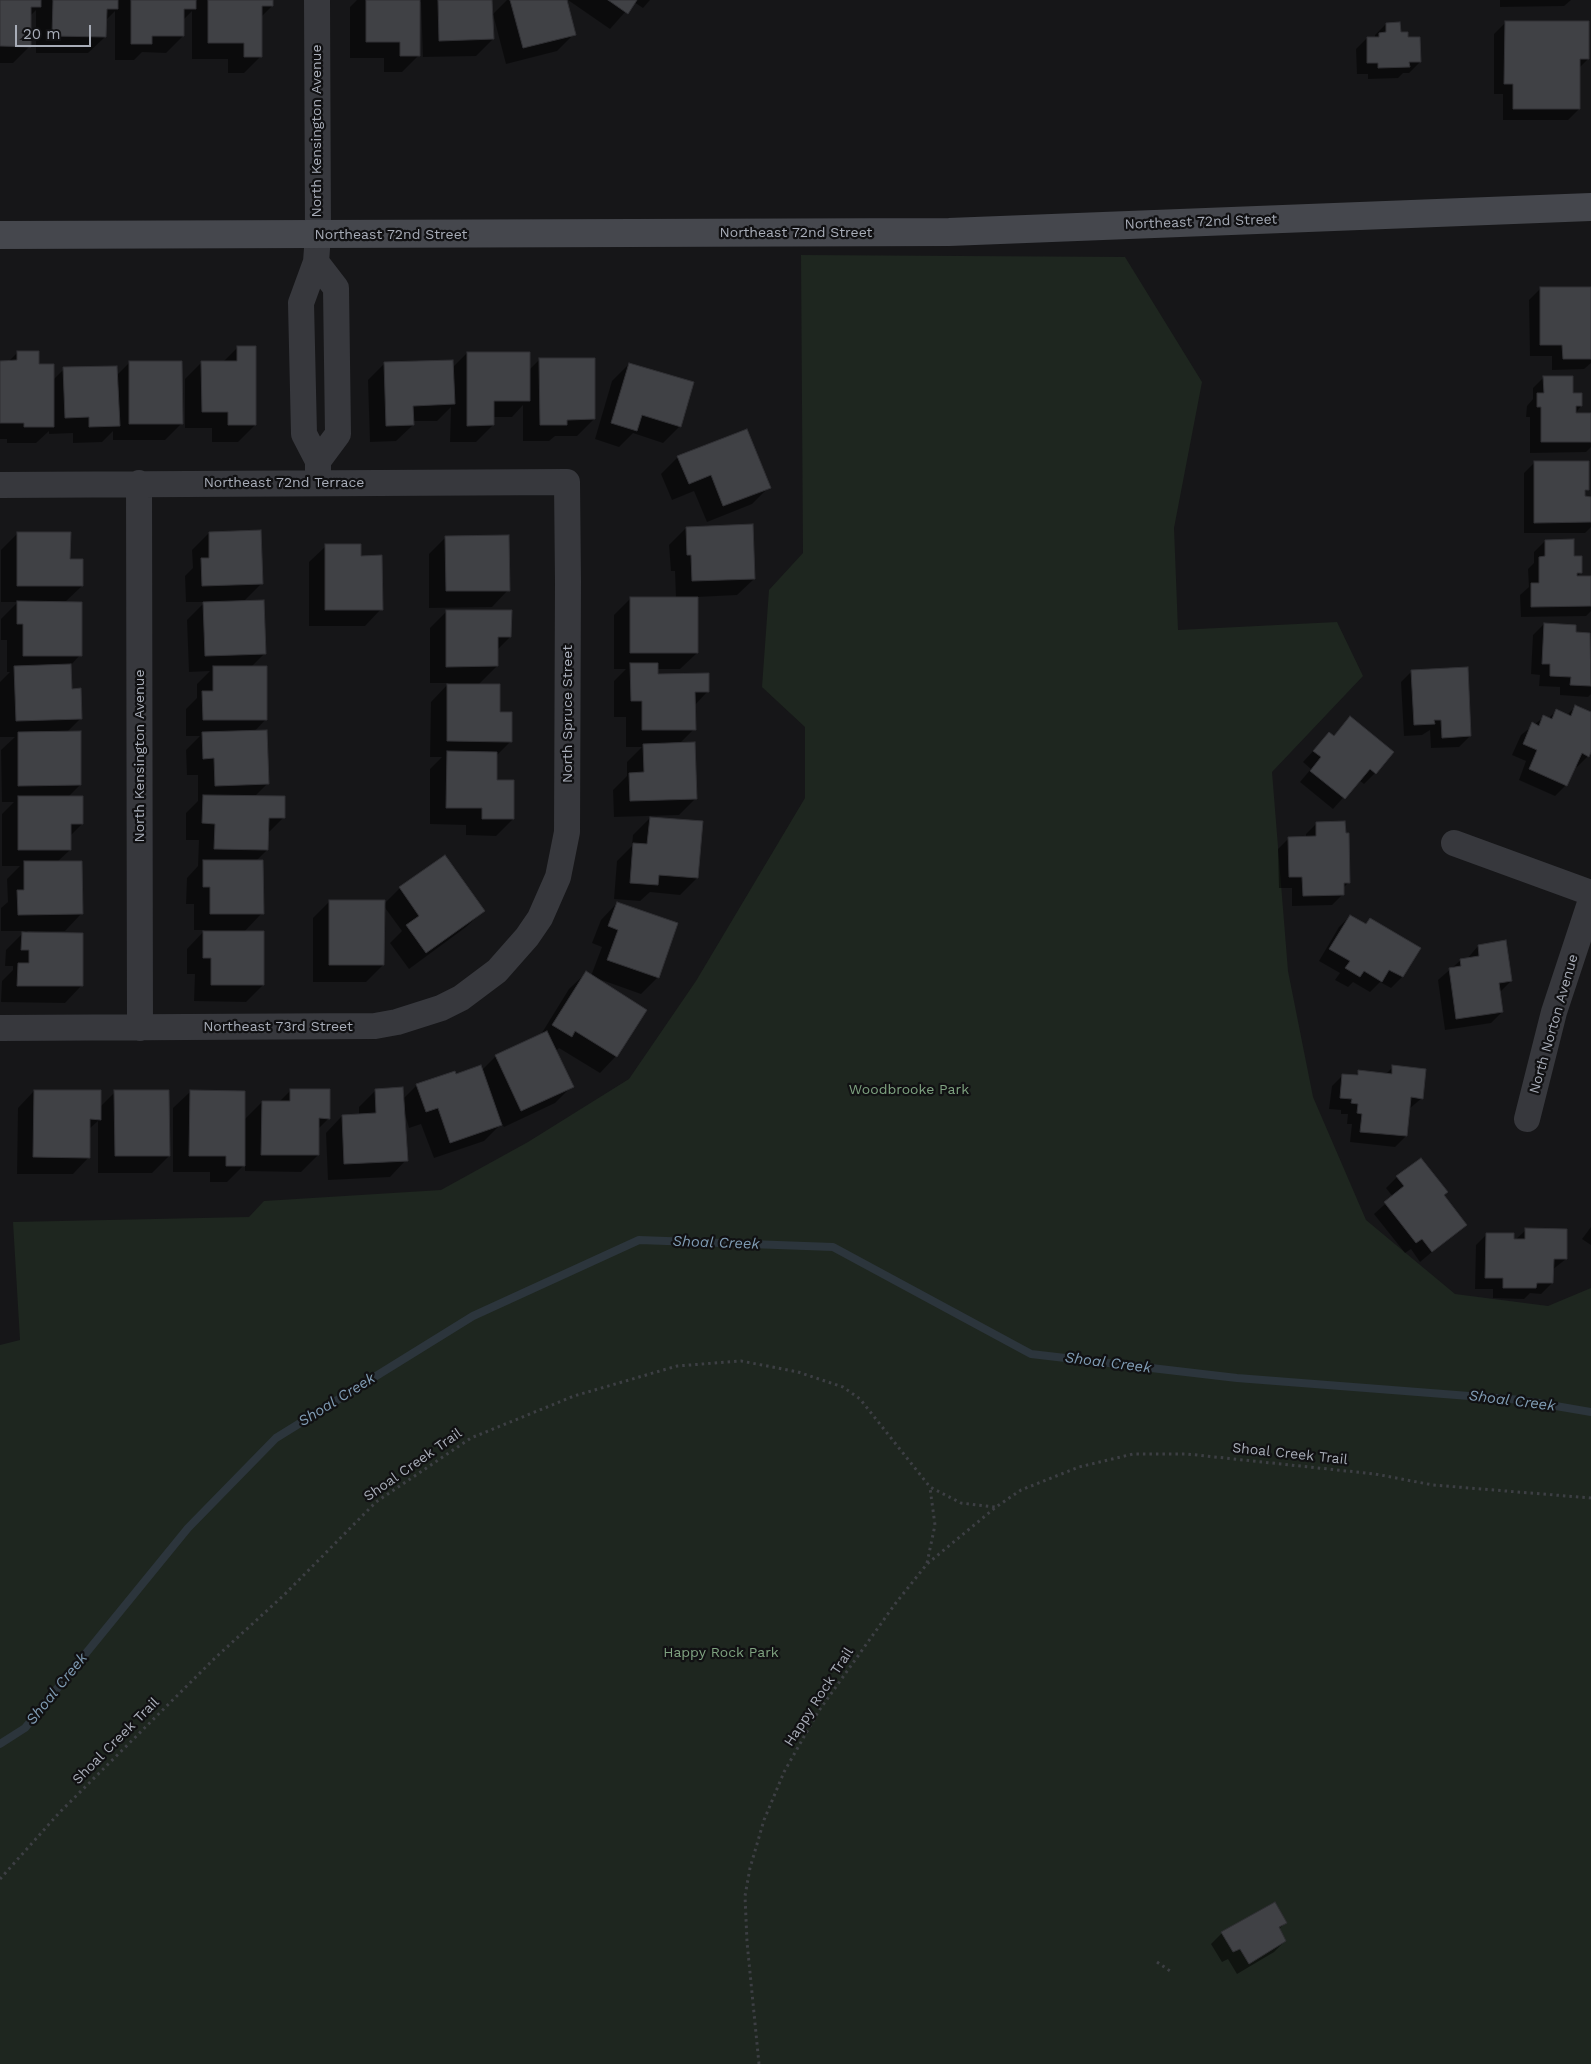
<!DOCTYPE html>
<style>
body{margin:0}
#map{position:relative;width:1591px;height:2064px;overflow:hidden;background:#161618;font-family:"Work Sans",sans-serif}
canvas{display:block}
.scale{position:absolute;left:15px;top:25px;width:76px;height:22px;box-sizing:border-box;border:2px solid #a8adb8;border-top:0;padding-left:6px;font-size:15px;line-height:18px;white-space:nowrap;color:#a8adb8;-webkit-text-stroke:4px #111113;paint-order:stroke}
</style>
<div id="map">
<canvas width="1591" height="2064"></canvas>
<div class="scale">20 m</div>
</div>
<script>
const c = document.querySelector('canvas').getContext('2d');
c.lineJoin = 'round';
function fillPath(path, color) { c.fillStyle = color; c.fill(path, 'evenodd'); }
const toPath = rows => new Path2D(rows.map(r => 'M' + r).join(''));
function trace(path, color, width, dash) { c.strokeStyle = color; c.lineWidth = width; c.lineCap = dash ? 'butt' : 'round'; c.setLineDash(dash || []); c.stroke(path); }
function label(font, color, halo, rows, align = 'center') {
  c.font = font + ' "Work Sans",sans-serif'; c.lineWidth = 4.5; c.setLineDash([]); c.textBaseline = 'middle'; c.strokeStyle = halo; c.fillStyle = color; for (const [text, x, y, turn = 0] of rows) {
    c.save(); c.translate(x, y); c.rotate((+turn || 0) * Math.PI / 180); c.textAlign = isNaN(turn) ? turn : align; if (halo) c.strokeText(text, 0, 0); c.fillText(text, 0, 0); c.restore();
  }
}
fillPath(toPath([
 [801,255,1125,257,1202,382,1174,528,1178,630,1337,622,1363,676,1272,772,1288,971,1313,1097,1366,1220,1455,1294,1548,1306,1591,1288,1591,2064,0,2064,0,1345,20,1340,13,1222,249,1217,264,1201,441,1190,528,1142,629,1079,696,981,805,798,805,727,762,687,769,590,803,553]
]), '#1e261f');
fillPath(toPath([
 [0,0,195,0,195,2,197,0,272,0,272,6,261,17,261,56,244,73,228,73,228,59,192,59,192,11,183,20,183,36,166,53,142,52,134,60,115,60,115,11,106,20,105,37,88,53,36,53,36,10,30,16,30,46,13,63,0,63],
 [357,0,491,0,493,39,476,56,423,57,421,2,419,2,419,55,402,72,384,72,384,58,350,58,350,7],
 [507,0,565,0,574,34,557,51,506,64,493,14],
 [568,0,650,0,643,8,634,2,610,29],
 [1500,0,1571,0,1564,6,1500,7],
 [1505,23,1588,59,1579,68,1579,109,1568,120,1503,120,1503,94,1494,94,1494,34],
 [1386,24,1407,38,1420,62,1409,73,1403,73,1398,78,1368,79,1368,74,1357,74,1356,49,1367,38,1375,38,1375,35],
 [1591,288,1591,363,1584,369,1552,370,1552,356,1530,356,1529,300,1540,289],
 [237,348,255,425,238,442,212,442,212,428,185,428,185,379,202,362,223,362],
 [18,352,38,365,53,380,64,369,116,376,129,363,181,424,165,440,113,440,113,431,102,442,73,443,73,433,49,434,49,431,36,443,7,443,7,439,0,439,0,362,8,362],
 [467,353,528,371,540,359,594,419,577,436,555,436,549,441,523,441,523,405,512,417,493,417,493,425,476,442,450,442,451,407,437,421,412,421,413,425,396,441,370,442,368,380,385,363,452,368],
 [629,364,680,426,663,443,633,433,619,447,595,439,612,381],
 [1544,377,1572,394,1581,406,1575,414,1591,414,1591,447,1586,452,1530,453,1530,417,1526,417,1527,406,1533,399,1533,388],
 [678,457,769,487,752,504,707,522,694,491,672,500,661,474],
 [1535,462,1588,489,1584,493,1584,498,1591,498,1591,527,1585,533,1524,533,1524,473],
 [686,528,754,579,737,595,697,597,697,653,680,669,657,669,657,675,708,691,694,706,694,729,680,743,696,798,679,815,614,817,613,790,627,776,627,762,642,747,626,747,626,717,614,717,614,681,626,669,614,669,614,615,631,598,676,598,675,571,671,571,669,545],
 [18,533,69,560,82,586,64,603,80,655,70,666,70,690,81,718,66,733,80,785,68,797,82,824,70,836,70,850,57,862,81,914,65,931,27,931,81,986,65,1003,1,1002,2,981,13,970,13,966,5,966,6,950,25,931,1,931,1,908,8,902,7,879,20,866,2,866,2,814,14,802,2,802,1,750,15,737,0,737,0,682,10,672,7,672,7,640,1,640,1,619,18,602,1,602,1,550],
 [209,533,261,584,243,602,265,653,251,667,266,719,254,732,268,783,254,797,283,818,267,834,267,850,256,861,262,913,244,932,263,985,246,1002,194,1001,195,974,187,974,187,949,205,930,194,930,194,904,186,904,187,878,198,866,199,840,186,840,186,813,198,801,198,775,187,775,186,750,200,736,186,736,186,709,197,698,197,684,210,671,189,672,187,620,205,602,186,602,185,576,193,568,192,550],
 [446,537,508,590,492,607,429,608,429,554],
 [1545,541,1573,557,1581,572,1576,578,1591,577,1591,611,1586,616,1521,617,1520,595,1529,587,1528,569,1534,563,1534,552],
 [326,546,359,557,381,609,365,626,309,626,309,562],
 [447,611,510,637,497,650,497,666,478,685,499,713,511,741,496,756,496,781,513,819,496,836,466,835,466,825,430,824,430,769,442,757,430,757,431,702,449,683,430,683,430,628],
 [1544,624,1575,633,1588,656,1591,656,1591,694,1588,697,1560,695,1560,687,1539,686,1540,675,1531,674,1533,635],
 [1412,671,1470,736,1459,747,1431,748,1430,730,1422,735,1404,736,1401,682],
 [1576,706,1591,713,1591,749,1588,756,1577,767,1575,766,1566,785,1555,796,1519,780,1526,761,1512,755,1521,735,1544,717,1548,719,1556,711,1566,716],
 [1350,718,1375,773,1364,784,1359,780,1333,809,1300,782,1311,769,1303,762,1329,734,1333,737],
 [650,818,697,878,680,895,650,892,640,901,614,899,617,861,632,846,633,835],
 [1317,823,1349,882,1343,888,1343,894,1332,905,1292,906,1292,888,1279,888,1278,849,1289,838,1306,838,1306,834],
 [400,888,483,911,466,927,409,969,390,943,402,931,383,905],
 [330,901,383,965,366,982,313,982,313,918],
 [617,903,658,977,641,994,596,978,616,1056,600,1073,559,1048,556,1051,572,1086,555,1103,504,1127,499,1119,501,1124,484,1141,434,1158,421,1124,409,1128,405,1114,406,1160,390,1177,328,1180,326,1133,342,1116,359,1115,359,1107,376,1090,403,1099,417,1085,482,1070,496,1056,540,1036,569,989,586,973,591,976,602,947,592,943,601,920],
 [1350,916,1365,925,1370,920,1419,949,1402,977,1391,988,1380,982,1370,992,1353,982,1348,987,1335,980,1340,973,1319,961,1339,927],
 [1478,946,1511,981,1500,992,1502,1012,1491,1023,1445,1030,1438,980,1461,960,1467,959],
 [1393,1067,1422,1098,1409,1109,1406,1136,1395,1147,1350,1142,1352,1124,1347,1124,1348,1114,1341,1114,1341,1110,1329,1109,1332,1086,1343,1075,1354,1076,1359,1072,1385,1075],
 [291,1090,329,1118,318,1129,318,1155,301,1172,245,1171,245,1164,227,1182,210,1182,210,1172,173,1172,173,1108,190,1092,244,1120,262,1102,279,1102],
 [34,1091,100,1107,115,1092,169,1156,152,1173,98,1173,98,1121,89,1129,89,1157,73,1174,17,1174,18,1108],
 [1397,1177,1442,1196,1465,1224,1420,1262,1411,1249,1405,1253,1374,1214,1393,1197,1386,1188],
 [1591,1227,1591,1245,1582,1239],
 [1526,1230,1566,1259,1552,1270,1552,1283,1541,1294,1530,1293,1524,1299,1493,1298,1493,1289,1475,1289,1476,1245,1487,1234,1515,1240],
 [1285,1923,1278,1930,1285,1941,1274,1952,1237,1974,1228,1959,1222,1962,1211,1944,1222,1933]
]), '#0007');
trace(toPath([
 [0,1744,25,1728,188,1528,276,1438,473,1316,639,1240,833,1247,1031,1354,1237,1378,1521,1400,1591,1412]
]), '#2c353c', 8);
const building = toPath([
 [0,0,41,0,41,7,31,7,31,47,0,46,0,0],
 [53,0,118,0,118,9,107,9,106,37,52,36,53,0],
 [131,0,196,0,196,9,184,9,184,36,152,36,152,44,131,44,131,0],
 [208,0,273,0,273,6,262,6,262,57,244,57,244,43,208,43,208,0],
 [366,0,420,0,420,56,400,56,400,42,366,42,366,0],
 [438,0,492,0,494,39,439,41,438,0],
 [510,0,567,0,576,35,523,48,510,0],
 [608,0,637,0,628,14,608,0],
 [1505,21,1589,21,1589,59,1580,59,1580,109,1513,109,1513,84,1504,84,1505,21],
 [1400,22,1401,32,1408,32,1408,37,1420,37,1421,62,1409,62,1410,67,1378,68,1378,63,1367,63,1367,37,1379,37,1379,33,1386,32,1386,23,1400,22],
 [1540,287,1591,287,1591,359,1563,359,1562,345,1540,345,1540,287],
 [237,346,256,346,256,425,228,425,228,412,202,412,201,361,237,361,237,346],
 [17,351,39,351,39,364,54,364,54,427,24,427,24,423,0,423,0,361,17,360,17,351],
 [467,352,530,352,530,401,494,401,494,425,467,426,467,352],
 [539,358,595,358,595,419,567,420,567,425,540,425,539,358],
 [453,360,455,404,413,406,414,425,386,426,384,362,453,360],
 [129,361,182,361,183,424,129,424,129,361],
 [629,363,694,382,681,427,642,415,637,431,611,423,629,363],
 [117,366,120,426,89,427,89,417,65,418,63,367,117,366],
 [1543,376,1573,376,1573,393,1582,393,1582,406,1576,406,1576,413,1591,413,1591,442,1541,442,1541,407,1537,407,1537,393,1544,393,1543,376],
 [747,429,771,488,723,506,711,475,689,484,677,456,747,429],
 [1534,461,1589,461,1589,490,1585,490,1585,496,1591,497,1591,522,1534,523,1534,461],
 [753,524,755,579,692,581,691,555,687,555,686,527,753,524],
 [261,530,263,584,202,586,201,558,209,558,209,532,261,530],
 [17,532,71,532,70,559,83,559,83,586,17,586,17,532],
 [509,535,510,591,446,591,445,536,509,535],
 [1574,539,1574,556,1582,556,1582,573,1577,573,1577,576,1591,576,1591,606,1531,607,1531,583,1539,583,1539,557,1545,556,1545,540,1574,539],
 [325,544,361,544,361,556,382,555,383,610,325,610,325,544],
 [630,597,698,597,698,653,630,653,630,597],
 [264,600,266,654,205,656,203,602,264,600],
 [17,601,82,602,82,656,23,656,23,624,17,624,17,601],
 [446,610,512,610,511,637,498,637,498,666,446,667,446,610],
 [1544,623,1576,625,1576,632,1590,633,1591,686,1570,685,1571,677,1550,676,1550,664,1542,664,1544,623],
 [630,663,658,663,658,674,709,673,709,692,695,692,696,730,642,730,642,701,631,701,630,663],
 [71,664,72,689,81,688,82,719,16,721,14,666,71,664],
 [213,666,267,666,267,720,203,720,202,691,213,691,213,666],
 [1468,667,1471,736,1442,738,1441,720,1434,720,1435,724,1414,725,1411,670,1468,667],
 [447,684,500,684,500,712,512,712,512,742,447,741,447,684],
 [1575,705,1591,712,1591,752,1589,757,1582,753,1567,786,1529,769,1537,750,1523,744,1532,722,1539,726,1543,715,1552,719,1556,709,1571,716,1575,705],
 [1350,716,1394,752,1376,774,1370,769,1345,799,1310,771,1321,757,1313,751,1329,732,1334,736,1350,716],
 [267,730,269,784,215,786,214,758,203,759,202,732,267,730],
 [81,731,81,785,18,786,18,732,81,731],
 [695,742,697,799,630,801,629,773,644,772,643,744,695,742],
 [447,751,497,752,497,780,514,780,514,819,482,819,482,808,446,808,447,751],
 [203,795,285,796,285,818,269,818,268,850,214,849,215,824,202,823,203,795],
 [18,796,83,796,83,824,71,824,71,850,18,850,18,796],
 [650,817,703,821,698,878,659,875,658,885,630,883,633,843,647,844,650,817],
 [1345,821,1346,833,1349,833,1350,883,1344,883,1344,895,1303,896,1302,877,1289,877,1288,837,1316,836,1316,822,1345,821],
 [445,855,485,911,426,953,406,925,419,916,399,887,445,855],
 [203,860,263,860,264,914,210,914,210,887,203,887,203,860],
 [24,861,82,861,83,914,18,915,17,890,24,890,24,861],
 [329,900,385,900,384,965,329,965,329,900],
 [617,902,678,923,659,978,607,960,618,930,608,926,617,902],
 [1350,915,1366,924,1370,918,1421,948,1403,977,1389,970,1382,982,1364,971,1360,977,1345,968,1350,961,1329,949,1350,915],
 [203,931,264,931,264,985,211,985,211,958,203,958,203,931],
 [22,932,83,933,83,986,17,986,18,963,29,963,29,950,21,950,22,932],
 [1506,940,1512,981,1499,983,1503,1012,1456,1019,1449,968,1461,966,1460,959,1479,956,1478,945,1506,940],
 [586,971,647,1010,617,1057,575,1031,572,1037,552,1025,586,971],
 [547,1031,574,1087,521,1111,495,1055,547,1031],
 [481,1065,502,1125,450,1143,438,1108,426,1112,416,1084,455,1071,456,1074,481,1065],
 [1392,1065,1426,1069,1423,1099,1411,1097,1407,1136,1360,1132,1362,1114,1357,1113,1358,1104,1351,1103,1352,1099,1340,1098,1342,1074,1358,1075,1358,1070,1392,1074,1392,1065],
 [403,1087,408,1161,344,1164,342,1115,376,1113,375,1089,403,1087],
 [290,1089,330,1089,330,1119,319,1118,319,1155,261,1155,262,1101,290,1101,290,1089],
 [34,1090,101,1090,101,1120,90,1119,90,1158,33,1157,34,1090],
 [114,1090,169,1090,170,1156,115,1156,114,1090],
 [190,1090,245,1091,245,1166,226,1166,226,1156,189,1156,190,1090],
 [1421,1158,1448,1192,1444,1195,1467,1225,1432,1252,1422,1239,1416,1243,1384,1202,1404,1186,1396,1176,1421,1158],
 [1525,1228,1567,1229,1567,1259,1554,1259,1553,1283,1537,1283,1536,1288,1503,1288,1503,1278,1485,1278,1486,1233,1514,1233,1514,1239,1525,1239,1525,1228],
 [1275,1902,1287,1923,1279,1927,1286,1941,1249,1964,1240,1949,1233,1952,1221,1932,1275,1902]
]);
fillPath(building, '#404145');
trace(building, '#303034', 1);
trace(toPath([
 [927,1563,935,1525,930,1488],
 [0,1879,59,1813,215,1658,284,1595,376,1502,471,1438,574,1396,677,1366,741,1361,798,1372,843,1387,860,1399,930,1487,961,1503,995,1507],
 [1157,1962,1173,1973],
 [759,2064,747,1942,745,1896,750,1868,764,1820,784,1772,818,1712,895,1604,927,1564,996,1507,1021,1490,1079,1467,1133,1454,1187,1454,1375,1474,1433,1485,1591,1498]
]), '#3d3f44', 3, [2.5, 4]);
trace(toPath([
 [317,0,318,235,316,262,301,303,304,434,318,461,318,482],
 [316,262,336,288,338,434,318,461],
 [139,483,140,1028],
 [0,485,567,482,568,582,567,832,558,877,540,918,527,937,497,971,461,998,441,1008,397,1022,375,1026,0,1028],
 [1454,843,1591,893],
 [1527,1119,1554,1012,1591,900]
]), '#37383d', 26);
trace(toPath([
 [0,235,949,232,1591,207]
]), '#45474d', 28);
label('14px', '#a8adb8', '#111113', [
 ["North Kensington Avenue",317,131,-90],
 ["Northeast 72nd Street",1201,222,-2],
 ["Northeast 72nd Street",796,233],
 ["Northeast 72nd Street",391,235],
 ["Northeast 72nd Terrace",284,483],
 ["North Spruce Street",568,714,-90],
 ["North Kensington Avenue",140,756,-90],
 ["North Norton Avenue",1554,1024,-74],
 ["Northeast 73rd Street",278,1027],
 ["Shoal Creek Trail",1290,1454,6],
 ["Shoal Creek Trail",413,1465,-35],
 ["Happy Rock Trail",819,1697,-57],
 ["Shoal Creek Trail",116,1741,-45]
]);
label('14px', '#7fa381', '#111113', [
 ["Woodbrooke Park",909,1090],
 ["Happy Rock Park",721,1653]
]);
label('italic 15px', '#7f9bb3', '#111113', [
 ["Shoal Creek",716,1243,2],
 ["Shoal Creek",1108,1363,7],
 ["Shoal Creek",337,1400,-32],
 ["Shoal Creek",1512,1401,7],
 ["Shoal Creek",57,1689,-51]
]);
</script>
